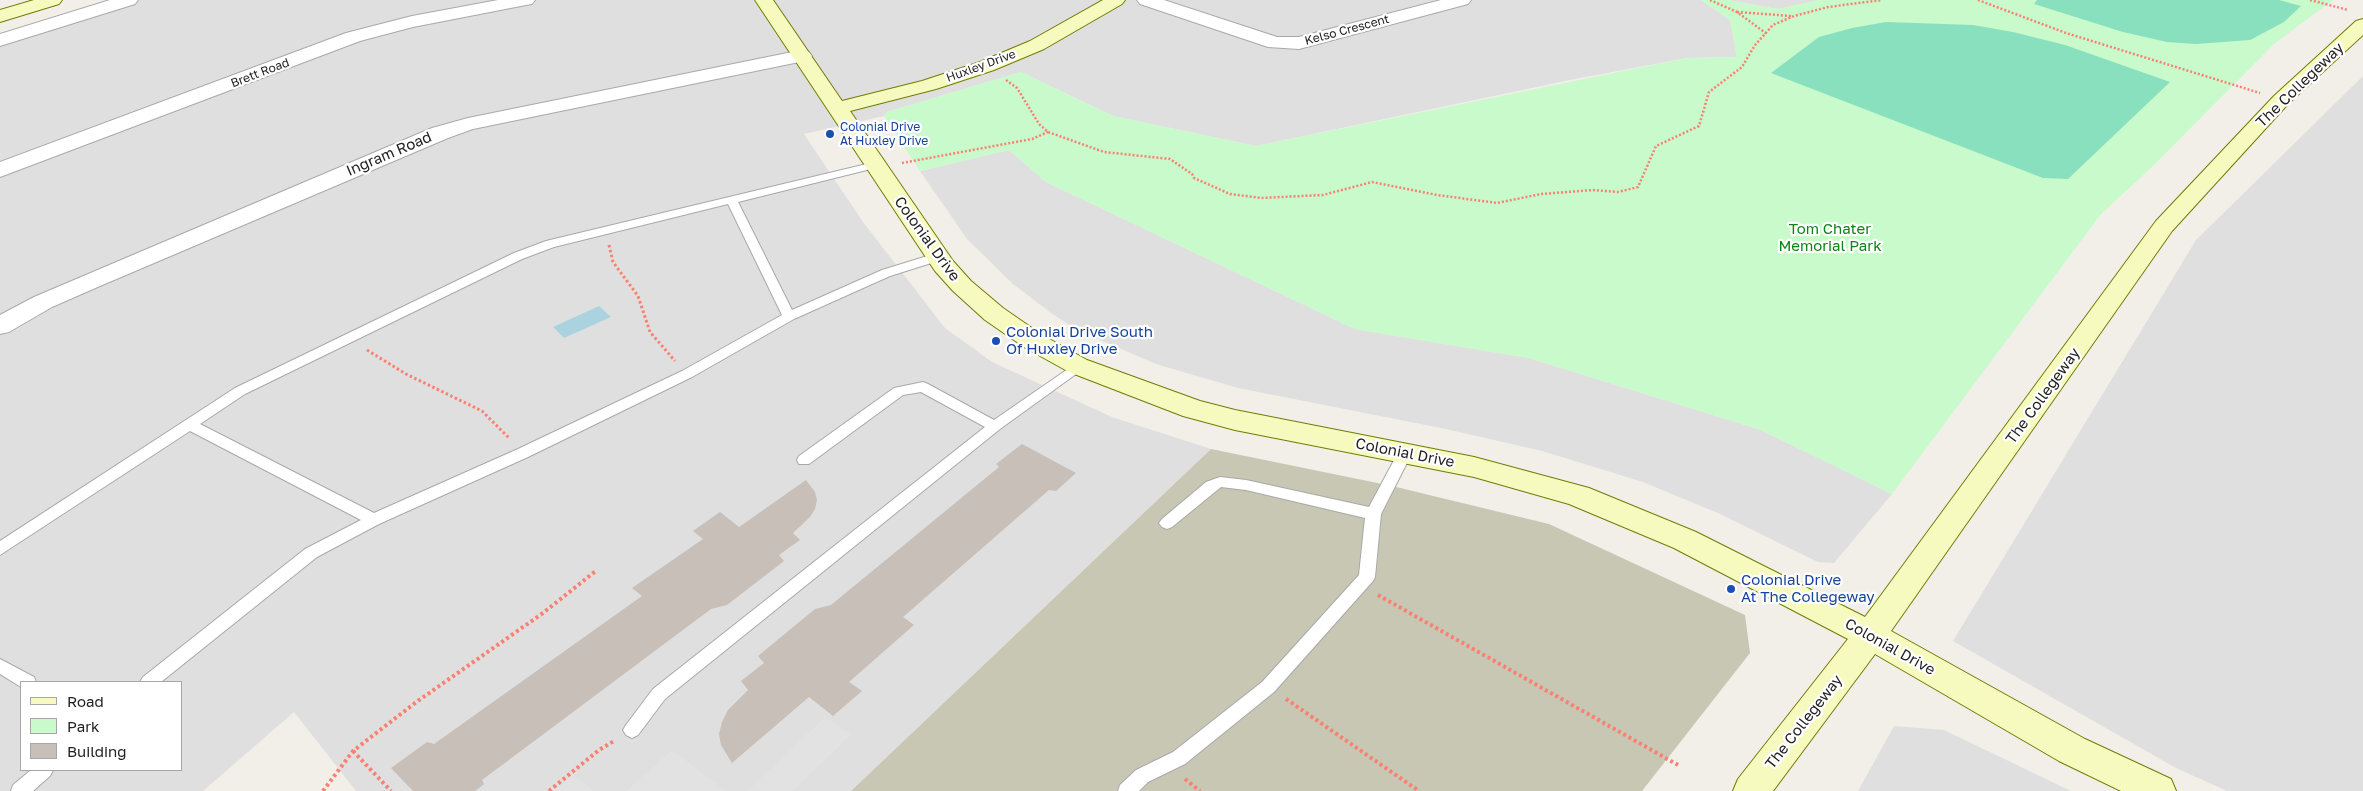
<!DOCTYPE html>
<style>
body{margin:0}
#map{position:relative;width:2363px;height:791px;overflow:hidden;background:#f2efe9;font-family:"Golos Text",sans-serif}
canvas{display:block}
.legend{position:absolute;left:20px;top:681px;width:162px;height:90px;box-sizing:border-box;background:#fff;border:1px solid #a7a7a7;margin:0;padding:6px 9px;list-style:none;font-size:15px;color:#222}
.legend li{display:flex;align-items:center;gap:10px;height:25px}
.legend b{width:25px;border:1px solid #a7a7a7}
</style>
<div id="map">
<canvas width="2363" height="791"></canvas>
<ul class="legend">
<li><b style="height:6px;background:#f7fabf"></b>Road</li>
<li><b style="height:14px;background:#c8facc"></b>Park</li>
<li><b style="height:14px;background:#c7bfb8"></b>Building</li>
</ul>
</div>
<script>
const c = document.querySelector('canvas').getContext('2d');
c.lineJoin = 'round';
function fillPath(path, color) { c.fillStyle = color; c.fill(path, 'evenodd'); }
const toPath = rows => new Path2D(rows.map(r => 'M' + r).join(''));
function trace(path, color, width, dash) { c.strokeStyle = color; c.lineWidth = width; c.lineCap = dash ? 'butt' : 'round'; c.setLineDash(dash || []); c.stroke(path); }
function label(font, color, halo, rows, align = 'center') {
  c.font = font + ' "Golos Text",sans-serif'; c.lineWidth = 4.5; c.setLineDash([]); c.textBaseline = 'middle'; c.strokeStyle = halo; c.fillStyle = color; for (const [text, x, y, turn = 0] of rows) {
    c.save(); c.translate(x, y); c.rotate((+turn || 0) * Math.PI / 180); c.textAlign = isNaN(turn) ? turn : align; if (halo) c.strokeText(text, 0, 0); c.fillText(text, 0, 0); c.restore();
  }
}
fillPath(toPath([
 [112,0,1701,0,1730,20,1737,57,1687,58,1570,80,1256,146,1113,116,1021,72,887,112,884,116,804,134,863,222,945,328,992,362,1112,417,1211,449,851,791,356,791,294,712,203,791,0,791,0,35],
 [21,682,181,682,181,770,21,770],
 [1728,0,1818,0,1818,1,1777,9],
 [2363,76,2363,791,2227,791,2176,768,1953,641,2196,240],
 [1009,150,1046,182,1355,329,1529,358,1761,430,1892,494,1834,563,1818,562,1720,514,1643,482,1542,451,1446,429,1238,388,1156,364,1077,330,1051,313,1013,284,967,239,920,171],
 [1894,726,1944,730,2071,791,1858,791]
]), '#e0dfdf');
fillPath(toPath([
 [1211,449,1392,486,1549,524,1745,615,1750,653,1642,791,851,791]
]), '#c7c7b4');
fillPath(toPath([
 [1701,0,1728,0,1777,9,1818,0,2333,0,2274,44,2153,166,2101,214,1892,494,1761,430,1529,358,1355,329,1046,182,1009,150,920,171,884,116,887,112,1021,72,1113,116,1256,146,1687,58,1737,57,1730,20]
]), '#c8facc');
fillPath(toPath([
 [2037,0,2279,0,2301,6,2284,22,2250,40,2196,44,2167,42,2123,32,2034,4],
 [1886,22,1973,25,2013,32,2065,45,2170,82,2068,179,2043,178,1771,73,1819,37,1852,28]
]), '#88e0be');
fillPath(toPath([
 [825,717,851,735,793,791,747,791],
 [672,750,726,791,626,791],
 [573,774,594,791,553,791]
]), '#e2e2e2');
fillPath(toPath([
 [599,306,611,317,564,338,553,327]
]), '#aad3df');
fillPath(toPath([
 [1022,444,1076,473,1056,491,1049,490,903,617,914,625,849,682,862,691,833,716,809,697,732,763,721,745,719,734,722,722,728,710,748,690,741,681,764,663,758,656,815,609,831,605,999,467,996,464],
 [806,480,815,492,817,500,815,509,810,517,793,533,800,540,779,555,784,561,727,605,711,609,482,780,484,784,475,791,413,791,391,768,427,742,434,744,642,596,632,588,703,539,693,531,720,512,739,527]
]), '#c7bfb8');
const lane = toPath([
 [875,162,881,165,879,167,738,202,792,310,882,270,937,253,941,254,943,257,941,260,890,276,794,319,692,377,528,457,379,524,317,557,161,682,140,682,143,677,305,549,361,520,190,431,0,555,0,541,235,388,514,253,546,241,875,162],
 [728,204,782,315,682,371,518,449,374,513,200,424,245,394,522,259,554,247,728,204],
 [1078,362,1083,363,1085,366,1083,369,1000,429,665,699,638,735,632,738,626,735,623,730,626,725,653,689,985,427,921,392,903,395,809,464,799,464,797,460,799,456,894,388,923,382,928,384,994,420,1078,362],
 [1405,448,1410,449,1412,453,1381,514,1375,577,1373,581,1274,692,1185,764,1148,782,1139,791,1118,791,1120,785,1136,770,1173,752,1262,682,1359,575,1365,518,1246,490,1221,487,1172,527,1167,529,1162,527,1159,523,1162,519,1206,482,1220,477,1246,480,1369,507,1400,449,1405,448],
 [0,659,34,677,36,682,21,682,21,687,0,674,0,659],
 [31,770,53,770,50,776,33,791,11,791,13,785,31,770]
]);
const street = toPath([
 [110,0,138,0,135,4,0,46,0,34,110,0],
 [498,0,535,0,532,4,526,5,413,27,360,41,0,177,0,162,346,33,412,16,498,0],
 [1137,0,1164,0,1277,37,1299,37,1441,0,1471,0,1468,4,1299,49,1268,47,1140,4,1137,0],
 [802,50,809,52,812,56,809,60,473,129,448,138,100,286,52,307,9,332,0,334,0,315,34,297,432,128,468,118,802,50]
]);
const secondary = toPath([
 [34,0,62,0,59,4,0,22,0,10,34,0],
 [755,0,773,0,842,101,922,81,980,62,1030,41,1103,0,1125,0,1122,4,1044,49,994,70,936,89,850,111,953,261,971,281,1003,308,1042,335,1087,360,1200,401,1235,410,1474,457,1589,488,1696,532,1865,617,2156,221,2274,96,2356,21,2363,19,2363,35,2288,104,2172,231,1891,631,2085,739,2171,779,2176,791,2121,791,2059,761,1875,654,1773,791,1733,791,1738,779,1848,639,1674,548,1569,504,1474,477,1235,430,1183,416,1069,372,1024,347,985,320,953,291,935,271,755,0]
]);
trace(lane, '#a9a9a9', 2);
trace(street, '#a9a9a9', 2);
trace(secondary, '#707d05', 2);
trace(toPath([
 [1710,0,1737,12,1767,34],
 [1978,0,2066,33,2260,93],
 [2310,0,2348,10],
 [1737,12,1791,16],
 [1006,80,1017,88,1039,124,1048,132,1104,152,1170,159,1192,174,1194,178,1230,194,1261,198,1323,195,1372,182,1437,195,1497,203,1541,194,1593,190,1618,192,1638,187,1656,146,1699,126,1709,92,1742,67,1755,45,1773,25,1794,16,1828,7,1882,0],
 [902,163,1032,139,1048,132]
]), '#fa8072', 2.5, [2, 2]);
trace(toPath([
 [609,245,613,262,638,296,650,332,675,361],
 [367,350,406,374,482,411,509,438]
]), '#fa8072', 3, [2.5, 2.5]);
trace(toPath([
 [1378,595,1678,765],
 [1286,699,1419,791],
 [353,751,391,791],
 [1185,779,1200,791],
 [323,791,353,751,415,703,543,613,597,570],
 [549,791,599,750,614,741]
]), '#fa8072', 4, [3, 3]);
fillPath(lane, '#fff');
fillPath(street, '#fff');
fillPath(secondary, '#f7fabf');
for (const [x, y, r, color] of [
 [830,134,5,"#1a4fb4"],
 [996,341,5,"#1a4fb4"],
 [1731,589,5,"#1a4fb4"]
]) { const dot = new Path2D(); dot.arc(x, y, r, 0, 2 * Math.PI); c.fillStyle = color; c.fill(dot); trace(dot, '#fff', 2); }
label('12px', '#222', '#fff', [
 ["Kelso Crescent",1347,30,-15],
 ["Huxley Drive",981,66,-20],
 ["Brett Road",260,73,-21]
]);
label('12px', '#164399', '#fff', [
 ["Colonial Drive",840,127],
 ["At Huxley Drive",840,141]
], 'left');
label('15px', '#222', '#fff', [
 ["The Collegeway",2300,85,-44],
 ["Ingram Road",389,154,-23],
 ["Colonial Drive",927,239,54],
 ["The Collegeway",2043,396,-54],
 ["Colonial Drive",1405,453,11],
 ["Colonial Drive",1890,647,29],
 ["The Collegeway",1804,722,-52]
]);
label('15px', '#0c8416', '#fff', [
 ["Tom Chater",1830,229],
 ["Memorial Park",1830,246]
]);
label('15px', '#164399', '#fff', [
 ["Colonial Drive South",1006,332],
 ["Of Huxley Drive",1006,349],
 ["Colonial Drive",1741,580],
 ["At The Collegeway",1741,597]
], 'left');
</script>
